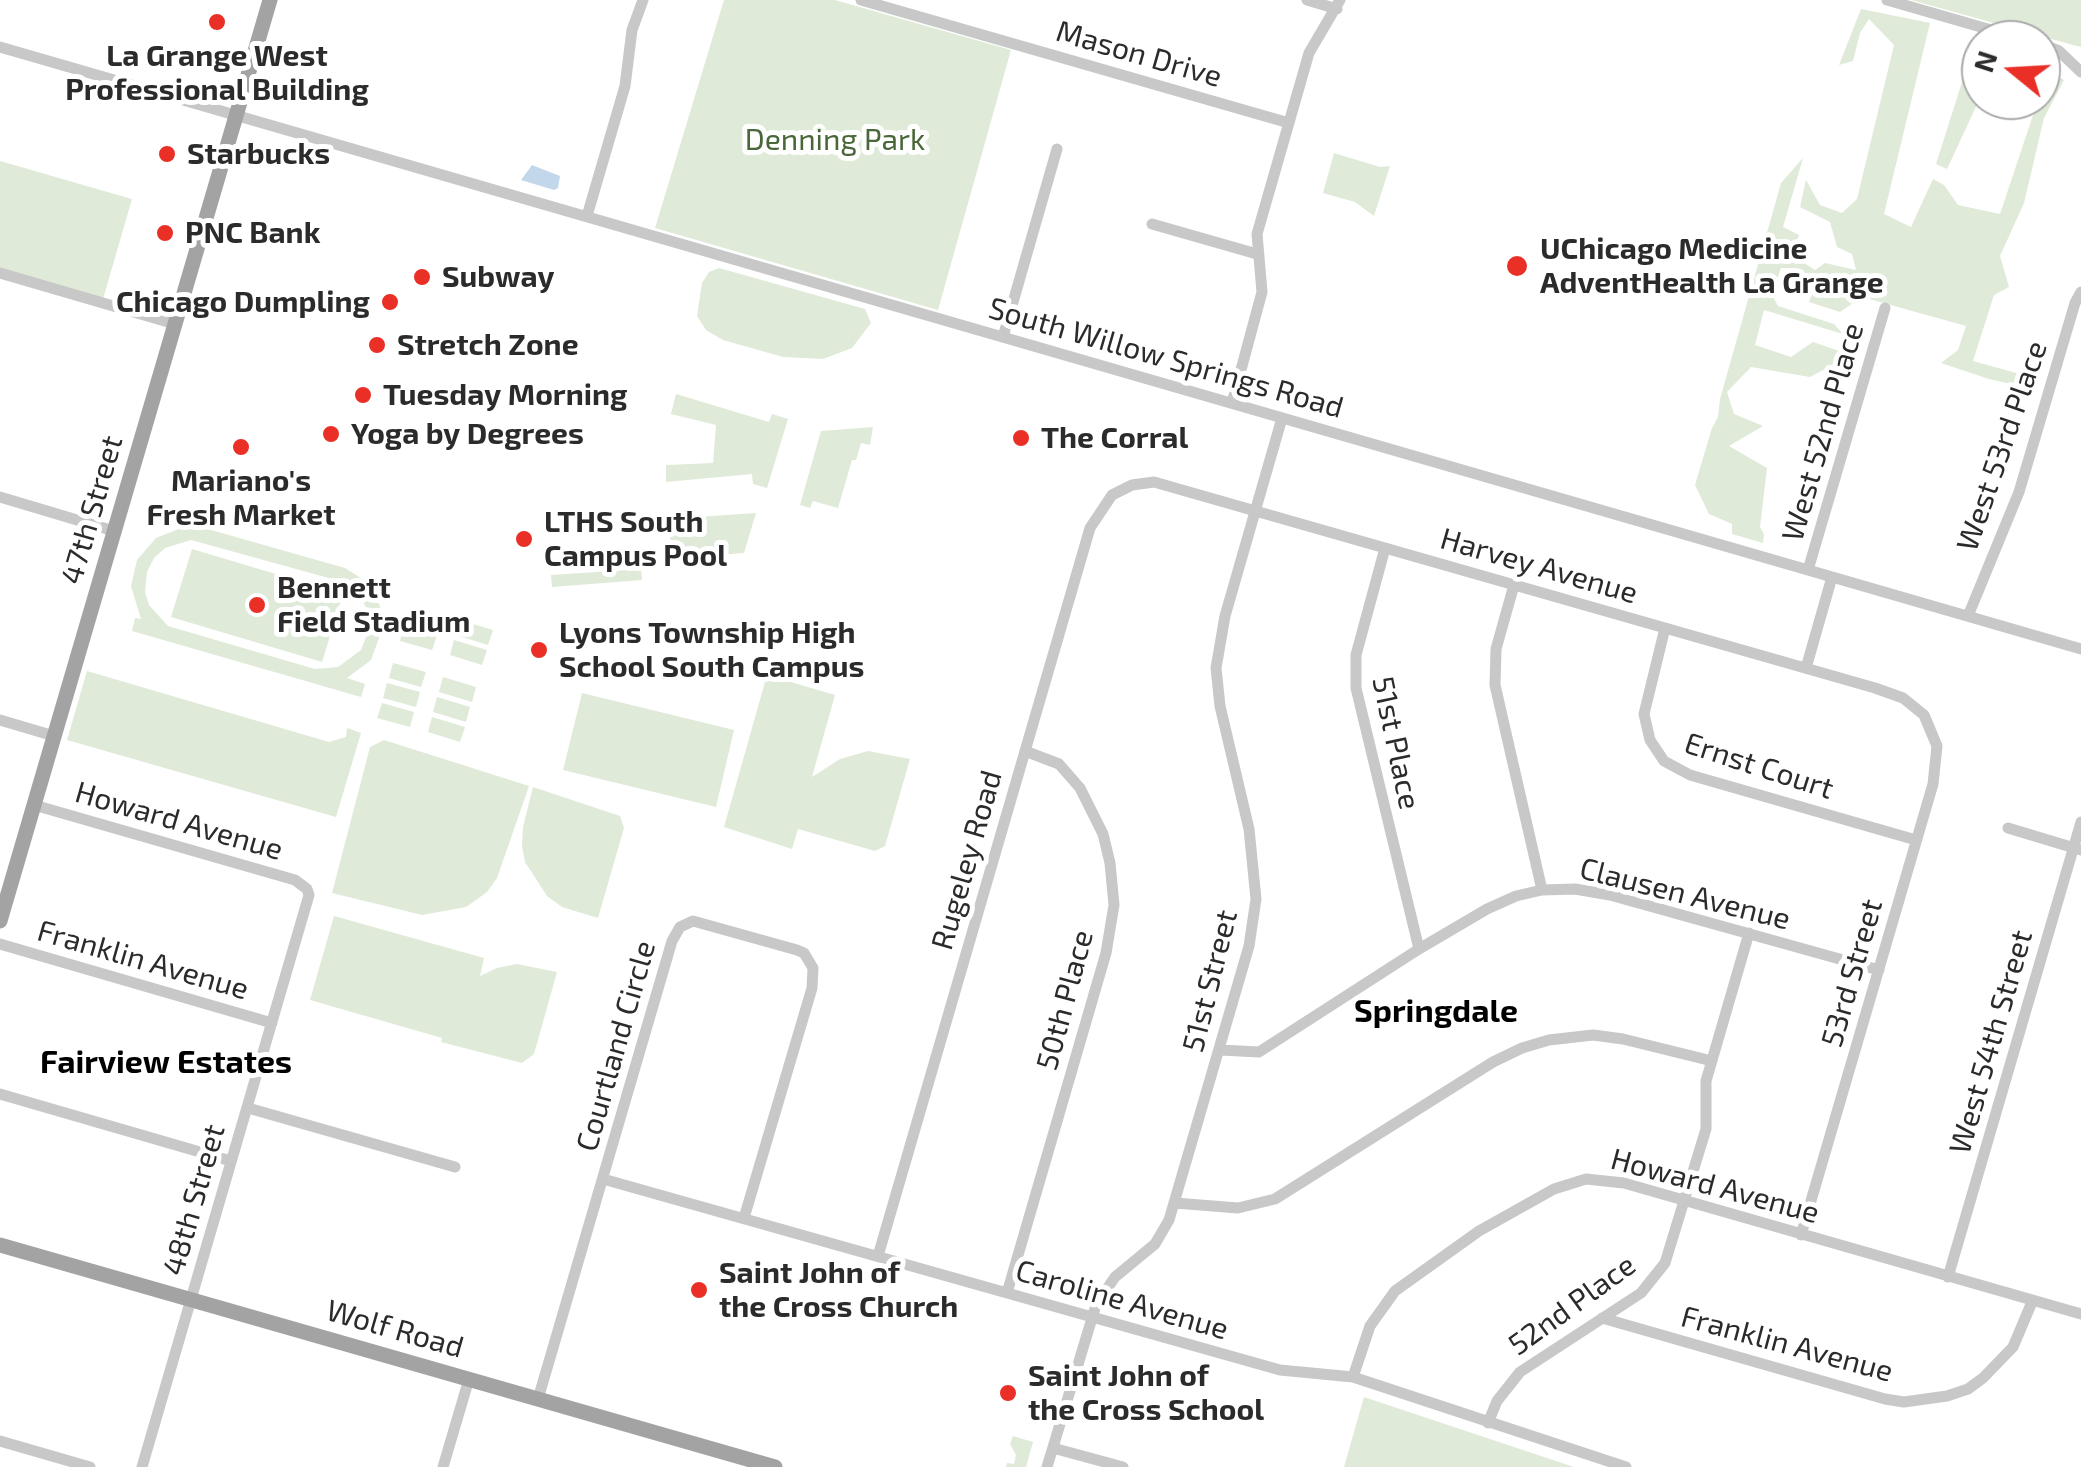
<!DOCTYPE html>
<style>
body{margin:0}
#map{position:relative;width:2081px;height:1467px;overflow:hidden;background:#fff;font-family:"Exo 2",sans-serif}
canvas{display:block}
.north{position:absolute;left:1961px;top:20px;width:100px;height:100px;box-sizing:border-box;background:#fff;border:2px solid #aaa;border-radius:50%;rotate:288deg;font-size:28px;font-weight:700;line-height:40px;text-align:center;color:#2b2b2b}
.north::after{content:'';display:block;margin:auto;width:35px;height:45px;background:#e92f26;clip-path:polygon(50% 0,100% 100%,50% 72%,0 100%)}
</style>
<div id="map">
<canvas width="2081" height="1467"></canvas>
<div class="north">N</div>
</div>
<script>
const c = document.querySelector('canvas').getContext('2d');
c.lineJoin = 'round';
function fillPath(path, color) { c.fillStyle = color; c.fill(path, 'evenodd'); }
const toPath = rows => new Path2D(rows.map(r => 'M' + r).join(''));
function trace(path, color, width, dash) { c.strokeStyle = color; c.lineWidth = width; c.lineCap = dash ? 'butt' : 'round'; c.setLineDash(dash || []); c.stroke(path); }
function label(font, color, halo, rows, align = 'center') {
  c.font = font + ' "Exo 2",sans-serif'; c.lineWidth = 10; c.setLineDash([]); c.textBaseline = 'middle'; c.strokeStyle = halo; c.fillStyle = color; for (const [text, x, y, turn = 0] of rows) {
    c.save(); c.translate(x, y); c.rotate((+turn || 0) * Math.PI / 180); c.textAlign = isNaN(turn) ? turn : align; if (halo) c.strokeText(text, 0, 0); c.fillText(text, 0, 0); c.restore();
  }
}
fillPath(toPath([
 [724,0,835,0,1011,50,938,310,655,228],
 [1911,0,2081,0,2081,47,2073,45],
 [1861,9,1930,23,1884,214,1911,227,1933,179,1944,185,1958,205,2000,214,2038,100,2041,100,2041,67,2064,80,2044,118,2024,203,2000,256,2009,287,1994,295,1973,361,2038,379,2034,389,1989,379,1941,363,1958,350,1966,326,1862,297,1840,312,1809,302,1817,279,1792,268,1781,268,1772,295,1778,306,1834,324,1843,334,1764,310,1755,345,1791,357,1813,342,1839,351,1836,363,1810,377,1751,367,1727,392,1734,414,1763,426,1729,446,1767,468,1760,527,1764,534,1763,543,1732,534,1732,524,1709,514,1695,485,1712,428,1718,417,1720,399,1781,183,1803,158,1783,227,1799,235,1792,255,1815,270,1825,263,1856,270,1852,254,1837,247,1830,222,1800,207,1806,180,1820,205,1842,213,1857,199,1894,45,1869,19,1860,33,1853,61,1839,65],
 [1969,60,1981,61,1981,96,1947,169,1936,164],
 [1334,153,1380,167,1390,166,1374,216,1355,202,1323,193],
 [0,161,132,199,103,299,0,270],
 [719,268,865,309,871,323,852,348,823,359,783,357,723,340,706,330,697,316,702,283,709,272],
 [676,394,769,422,772,414,788,419,767,488,753,484,752,474,666,482,666,465,713,463,716,425,671,414],
 [873,427,870,445,861,443,856,460,852,460,838,508,813,501,810,508,800,505,821,431],
 [756,513,744,553,672,558,669,519],
 [186,526,211,530,345,568,364,580,380,606,382,630,371,660,347,678,365,684,361,697,132,631,135,618,141,619,131,586,137,560,156,538],
 [191,540,336,580,350,587,362,599,368,612,368,632,361,650,338,667,315,669,168,626,149,605,145,592,147,572,154,558,165,548],
 [192,549,343,594,322,662,171,617],
 [641,569,642,580,552,587,551,575],
 [410,606,442,615,438,630,405,621],
 [460,620,493,630,488,645,456,635],
 [404,626,437,635,432,650,400,641],
 [454,640,487,650,482,665,450,655],
 [393,663,426,672,421,687,389,678],
 [87,671,329,742,346,737,347,728,361,733,336,817,67,740],
 [767,675,835,695,812,777,840,759,868,751,910,759,885,846,875,851,798,829,792,849,724,827],
 [443,677,476,687,472,702,439,692],
 [387,683,420,692,416,707,383,698],
 [582,693,734,730,716,807,563,770],
 [437,697,470,707,466,722,433,712],
 [382,703,414,712,410,727,377,718],
 [432,717,465,727,460,742,428,732],
 [384,740,529,786,497,878,487,892,466,907,422,915,332,893,370,747],
 [533,787,620,816,624,828,598,918,562,907,547,896,525,862,522,846,523,827],
 [334,916,484,958,480,976,497,968,517,964,557,972,534,1054,522,1063,441,1042,442,1038,310,1000],
 [1364,1397,1574,1467,1344,1467],
 [1013,1436,1033,1442,1026,1467,1006,1467,1007,1463,1014,1464,1016,1455,1010,1444]
]), '#dfead8');
fillPath(toPath([
 [532,165,560,176,558,188,554,190,521,180]
]), '#c3d7eb');
trace(toPath([
 [861,0,1289,123],
 [1307,0,1337,9],
 [1887,0,2026,40],
 [2041,44,2059,51,2081,72],
 [0,47,2081,649],
 [587,216,625,86,632,30,643,0],
 [1152,224,1257,254],
 [0,273,175,324],
 [1003,337,1057,149],
 [1232,403,1262,292,1257,234,1309,53,1340,0],
 [0,497,114,531],
 [1385,548,1356,655,1356,688,1419,949],
 [1808,570,1885,308],
 [1514,585,1496,649,1495,685,1542,890],
 [1968,616,2019,492,2075,303,2081,292],
 [1665,628,1644,714,1650,740,1664,761,1690,775,1916,840],
 [1806,668,1832,577],
 [0,720,54,736],
 [34,805,295,880,307,889,309,895,142,1467],
 [2008,828,2081,850],
 [0,944,272,1023],
 [1220,1050,1259,1052,1419,949,1487,909,1516,896,1542,890,1575,889,1610,895,1879,970],
 [0,1094,231,1161],
 [248,1108,455,1167],
 [603,1179,1280,1370,1353,1377,1626,1467],
 [1175,1203,1238,1208,1275,1199,1493,1062,1522,1048,1549,1040,1593,1035,1623,1039,1712,1061],
 [878,1256,1090,528,1112,495,1132,485,1154,482,1875,688,1903,698,1924,715,1937,746,1933,784,1801,1235],
 [1948,1277,2081,822],
 [1007,1293,1106,953,1114,905,1110,863,1103,834,1080,788,1059,764,1025,751],
 [1602,1318,1885,1399,1904,1402,1947,1396,1968,1389,1983,1378,2013,1347,2032,1302],
 [1353,1377,1370,1326,1395,1291,1479,1231,1554,1189,1586,1179,1624,1183,2081,1314],
 [538,1399,672,941,680,927,693,921,797,950,804,953,813,968,812,988,744,1218],
 [1488,1423,1497,1401,1520,1372,1641,1293,1665,1263,1706,1129,1706,1081,1749,933],
 [0,1441,90,1467],
 [1053,1448,1123,1467],
 [443,1467,469,1379],
 [1047,1467,1096,1305,1115,1277,1155,1244,1169,1220,1249,946,1256,899,1249,829,1220,706,1216,668,1225,616,1282,418]
]), '#c8c8c8', 11);
trace(toPath([
 [0,921,270,0],
 [0,1245,775,1467]
]), '#a3a3a3', 15);
for (const [x, y, r, color] of [
 [217,22,10,"#e92f26"],
 [167,154,10,"#e92f26"],
 [165,233,10,"#e92f26"],
 [1517,266,12,"#e92f26"],
 [422,277,10,"#e92f26"],
 [390,302,10,"#e92f26"],
 [377,345,10,"#e92f26"],
 [363,395,10,"#e92f26"],
 [331,434,10,"#e92f26"],
 [1021,438,10,"#e92f26"],
 [241,447,10,"#e92f26"],
 [524,539,10,"#e92f26"],
 [257,605,10,"#e92f26"],
 [539,650,10,"#e92f26"],
 [699,1290,10,"#e92f26"],
 [1008,1393,10,"#e92f26"]
]) { const dot = new Path2D(); dot.arc(x, y, r, 0, 2 * Math.PI); c.fillStyle = color; c.fill(dot); trace(dot, '#fff', 4); }
label('30px', '#2b2b2b', '#fff', [
 ["Mason Drive",1139,54,16],
 ["South Willow Springs Road",1166,358,16],
 ["West 52nd Place",1823,432,-74],
 ["West 53rd Place",2002,446,-71],
 ["47th Street",92,510,-74],
 ["Harvey Avenue",1539,566,16],
 ["51st Place",1396,743,78],
 ["Ernst Court",1759,766,18],
 ["Howard Avenue",179,821,16],
 ["Rugeley Road",967,860,-74],
 ["Clausen Avenue",1685,894,14],
 ["Franklin Avenue",143,960,16],
 ["53rd Street",1852,973,-74],
 ["51st Street",1210,981,-76],
 ["50th Place",1065,1000,-75],
 ["West 54th Street",1991,1042,-74],
 ["Courtland Circle",616,1046,-74],
 ["Howard Avenue",1715,1186,15],
 ["48th Street",194,1200,-74],
 ["Caroline Avenue",1122,1300,16],
 ["52nd Place",1572,1305,-36],
 ["Wolf Road",395,1329,16],
 ["Franklin Avenue",1787,1344,15]
]);
label('bold 30px', '#2b2b2b', '#fff', [
 ["La Grange West",217,56,"center"],
 ["Professional Building",217,90,"center"],
 ["Starbucks",187,154],
 ["PNC Bank",185,233],
 ["UChicago Medicine",1540,249],
 ["AdventHealth La Grange",1540,283],
 ["Subway",442,277],
 ["Chicago Dumpling",370,302,"right"],
 ["Stretch Zone",397,345],
 ["Tuesday Morning",383,395],
 ["Yoga by Degrees",351,434],
 ["The Corral",1041,438],
 ["Mariano's",241,481,"center"],
 ["Fresh Market",241,515,"center"],
 ["LTHS South",544,522],
 ["Campus Pool",544,556],
 ["Bennett",277,588],
 ["Field Stadium",277,622],
 ["Lyons Township High",559,633],
 ["School South Campus",559,667],
 ["Saint John of",719,1273],
 ["the Cross Church",719,1307],
 ["Saint John of",1028,1376],
 ["the Cross School",1028,1410]
], 'left');
label('30px', '#496738', '#fff', [
 ["Denning Park",835,140]
]);
label('bold 32px', '#000', '#fff', [
 ["Springdale",1436,1011],
 ["Fairview Estates",166,1062]
]);
</script>
